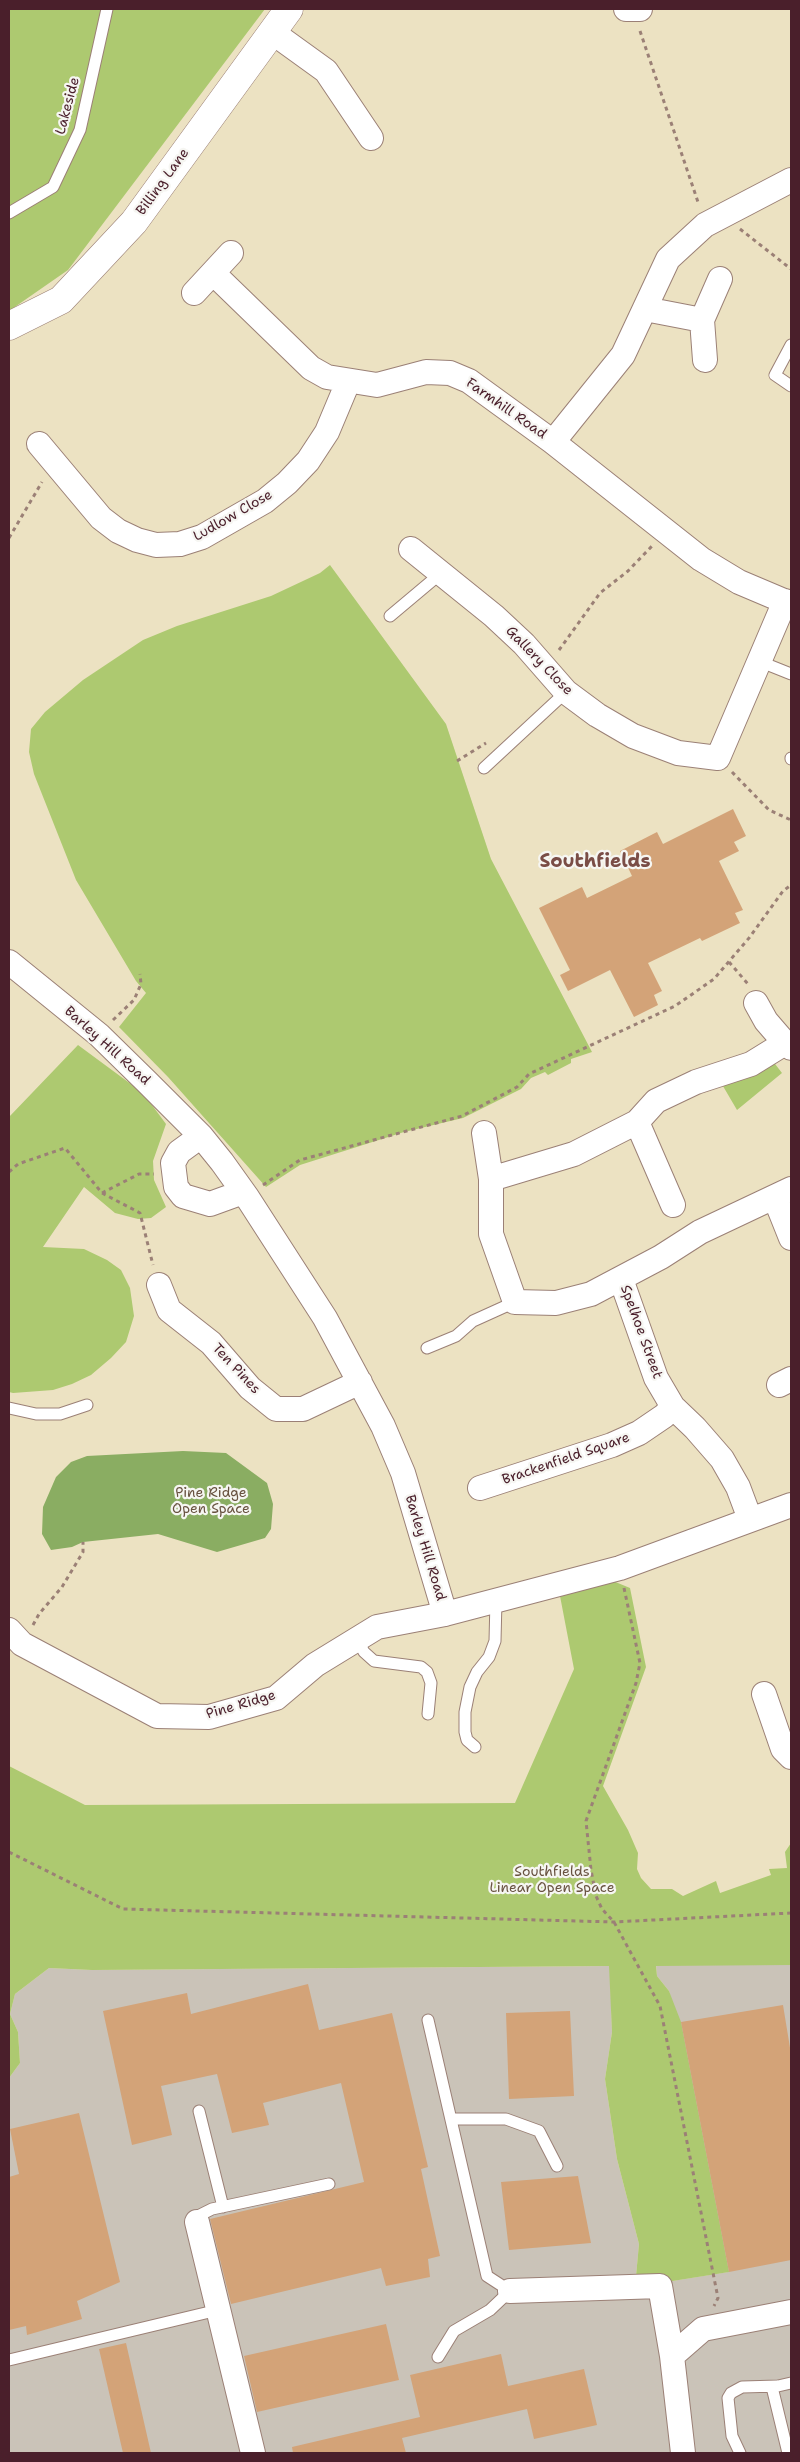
<!DOCTYPE html>
<style>
body{margin:0}
#map{position:relative;width:800px;height:2462px;overflow:hidden;background:#ece2c2;font-family:"Shantell Sans",sans-serif}
canvas{display:block}
.frame{position:absolute;inset:0;border:10px solid #4a1f2b;pointer-events:none}
</style>
<div id="map">
<canvas width="800" height="2462"></canvas>
<div class="frame"></div>
</div>
<script>
const c = document.querySelector('canvas').getContext('2d');
c.lineJoin = 'round';
function fillPath(path, color) { c.fillStyle = color; c.fill(path, 'evenodd'); }
const toPath = rows => new Path2D(rows.map(r => 'M' + r).join(''));
function trace(path, color, width, dash) { c.strokeStyle = color; c.lineWidth = width; c.lineCap = dash ? 'butt' : 'round'; c.setLineDash(dash || []); c.stroke(path); }
function label(font, color, halo, rows, align = 'center') {
  c.font = font + ' "Shantell Sans",sans-serif'; c.lineWidth = 4.5; c.setLineDash([]); c.textBaseline = 'middle'; c.strokeStyle = halo; c.fillStyle = color; for (const [text, x, y, turn = 0] of rows) {
    c.save(); c.translate(x, y); c.rotate((+turn || 0) * Math.PI / 180); c.textAlign = isNaN(turn) ? turn : align; if (halo) c.strokeText(text, 0, 0); c.fillText(text, 0, 0); c.restore();
  }
}
fillPath(toPath([
 [656,1965,791,1965,791,2453,9,2453,9,2078,20,2063,18,2032,10,2014,15,1994,49,1968,92,1970,610,1966,612,2032,605,2079,617,2159,639,2244,635,2287,728,2272,669,1991,657,1976]
]), '#cac3b8');
fillPath(toPath([
 [9,9,265,9,68,270,9,311],
 [330,565,446,724,491,859,592,1052,571,1059,571,1063,548,1075,545,1072,531,1078,521,1089,463,1118,404,1132,300,1165,266,1187,168,1077,119,1027,146,993,136,981,76,880,34,774,29,752,31,729,45,712,83,680,143,640,177,626,271,596,320,573],
 [78,1045,143,1093,166,1124,153,1161,154,1180,166,1207,151,1218,138,1219,115,1213,84,1187,43,1247,84,1249,107,1260,121,1270,130,1288,134,1316,126,1342,111,1358,91,1375,72,1384,53,1390,13,1393,9,1392,9,1117],
 [772,1060,782,1073,737,1110,720,1081],
 [613,1581,630,1588,646,1667,603,1786,628,1830,638,1853,637,1869,641,1878,651,1889,672,1889,683,1896,716,1881,720,1893,771,1875,769,1869,787,1868,785,1852,791,1843,791,1965,656,1966,657,1976,669,1991,681,2022,729,2272,635,2287,639,2244,617,2159,605,2079,612,2032,609,1966,92,1970,49,1968,15,1994,10,2014,18,2032,20,2063,9,2078,9,1766,85,1805,515,1803,574,1669,560,1596]
]), '#adc970');
fillPath(toPath([
 [183,1451,226,1453,267,1483,273,1504,271,1529,265,1538,217,1552,158,1534,83,1542,72,1547,51,1550,42,1534,43,1507,56,1477,71,1462,87,1456]
]), '#8aad62');
fillPath(toPath([
 [733,809,746,836,734,842,739,851,719,861,743,910,735,913,740,923,702,941,700,938,648,963,662,991,654,995,658,1005,634,1017,610,970,568,991,560,975,570,970,539,908,582,887,587,898,632,876,620,851,657,832,663,844],
 [308,1984,319,2030,392,2013,428,2167,421,2169,440,2256,428,2259,430,2277,386,2286,381,2268,231,2304,210,2219,364,2182,341,2083,263,2103,269,2125,232,2133,217,2074,161,2086,172,2135,132,2145,103,2011,187,1993,191,2014],
 [783,2005,791,2054,791,2260,729,2272,681,2022],
 [570,2011,574,2096,509,2099,506,2013],
 [79,2113,120,2282,77,2301,82,2319,27,2335,26,2326,9,2330,9,2177,19,2174,10,2129],
 [578,2176,591,2243,509,2250,501,2182],
 [386,2324,399,2380,257,2412,244,2356],
 [126,2343,151,2453,123,2453,99,2349],
 [501,2354,508,2386,584,2369,597,2425,534,2439,527,2409,402,2438,406,2453,293,2453,292,2447,420,2417,410,2375]
]), '#d3a378');
const lane = toPath([
 [9,213,53,187,80,130,107,9],
 [791,345,775,375,791,386],
 [390,616,440,574],
 [761,662,791,674],
 [791,759,791,758],
 [484,768,566,692],
 [427,1348,456,1336,473,1321,515,1302],
 [9,1408,36,1414,60,1414,87,1405],
 [357,1639,364,1652,374,1661,421,1667,427,1672,431,1683,428,1714],
 [475,1747,467,1740,465,1732,465,1712,470,1687,477,1672,489,1657,495,1641,496,1600],
 [428,2020,487,2276,510,2291,490,2310,454,2331,438,2357],
 [199,2111,223,2207],
 [451,2119,506,2119,539,2131,557,2166],
 [197,2222,200,2215,212,2209,329,2184],
 [9,2360,218,2310],
 [772,2387,788,2453],
 [740,2453,732,2436,728,2398,731,2393,742,2387,778,2386,791,2383]
]);
const street = toPath([
 [626,9,640,9],
 [272,32,326,71,371,138],
 [213,273,311,368,327,377,377,385,426,372,450,373,469,381,553,442,701,559,739,582,791,604],
 [194,293,231,253],
 [645,309,702,320],
 [705,360,702,320,720,279],
 [553,442,623,355,668,259,705,225,791,180],
 [39,444,101,518,118,531,137,540,156,545,180,544,202,537,265,501,287,483,308,461,327,432,348,382],
 [411,549,494,616,524,644,566,692,597,715,633,736,678,753,718,758,785,601],
 [9,962,99,1035,147,1082,201,1136,222,1162,247,1197,325,1318,383,1426,403,1473,445,1614],
 [756,1003,766,1021,785,1043],
 [637,1122,673,1205],
 [484,1133,491,1179,491,1234,515,1302,556,1303,591,1294,661,1257,700,1232,791,1189],
 [201,1136,179,1152,173,1163,176,1187,183,1196,210,1204,243,1192],
 [491,1179,574,1154,637,1122,656,1101,696,1082,751,1064,785,1043,791,1048],
 [775,1198,791,1238],
 [621,1279,656,1378,673,1407,695,1428,722,1459,738,1487,750,1519],
 [159,1285,169,1310,211,1343,250,1388,276,1409,303,1409,360,1382],
 [779,1385,791,1379],
 [480,1488,612,1445,639,1433,664,1416,673,1407],
 [9,1630,22,1644,157,1716,209,1717,276,1698,315,1665,377,1627,445,1614,620,1568,791,1505],
 [764,1694,783,1749,791,1757],
 [197,2222,253,2453],
 [510,2291,660,2286,672,2356],
 [683,2453,672,2356,703,2329,791,2312]
]);
const secondary = toPath([
 [9,326,61,300,134,222,289,9]
]);
trace(lane, '#9b8076', 13);
trace(street, '#9b8076', 26);
trace(secondary, '#9b8076', 29);
trace(toPath([
 [640,31,699,205],
 [740,229,791,269],
 [9,538,42,482],
 [559,650,600,593,628,571,652,546],
 [457,761,486,743],
 [732,772,769,810,791,820],
 [729,962,748,984],
 [113,1020,134,1000,141,984,140,974],
 [9,1172,18,1164,65,1148,102,1193,140,1213,153,1265],
 [263,1185,300,1160,462,1116,517,1087,529,1074,675,1006,714,979,749,938,783,891,791,885],
 [102,1193,139,1174,154,1174],
 [624,1588,640,1663,636,1683,586,1821,591,1870,596,1896,602,1909,614,1922,660,2006,718,2298,714,2306],
 [33,1625,39,1614,62,1587,83,1552,83,1542],
 [9,1852,123,1909,614,1922,791,1913]
]), '#9b8076', 3, [4, 4]);
trace(lane, '#fff', 11);
trace(street, '#fff', 24);
trace(secondary, '#fff', 28);
label('14px', '#4a1f2b', '#f6f6f2', [
 ["Lakeside",68,106,-75],
 ["Billing Lane",163,182,-54],
 ["Farmhill Road",506,409,35],
 ["Ludlow Close",233,516,-30],
 ["Gallery Close",539,661,46],
 ["Barley Hill Road",107,1046,42],
 ["Spelhoe Street",641,1332,70],
 ["Ten Pines",236,1369,47],
 ["Brackenfield Square",566,1459,-19],
 ["Barley Hill Road",425,1548,73],
 ["Pine Ridge",241,1705,-16]
]);
label('14px', '#685240', '#f6f6f2', [
 ["Pine Ridge",211,1493],
 ["Open Space",211,1509],
 ["Southfields",552,1872],
 ["Linear Open Space",552,1888]
]);
label('bold 19px', '#7a4d46', '#f6f6f2', [
 ["Southfields",595,862]
]);
</script>
